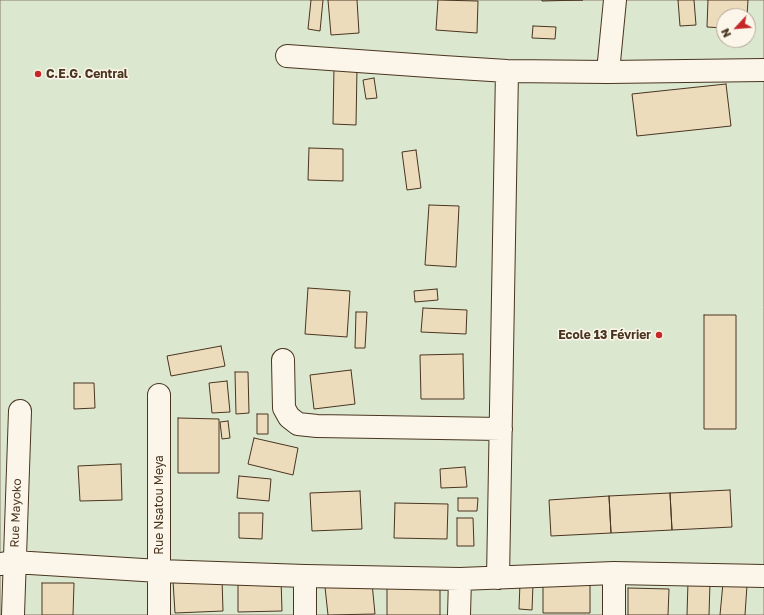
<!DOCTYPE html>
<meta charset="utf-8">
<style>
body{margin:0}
#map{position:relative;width:764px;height:615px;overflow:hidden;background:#fbf6e9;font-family:"Golos Text",sans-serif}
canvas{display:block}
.north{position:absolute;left:716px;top:8px;width:40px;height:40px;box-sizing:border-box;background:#fbf6e9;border:1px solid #b4a999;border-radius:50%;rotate:244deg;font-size:11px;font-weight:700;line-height:16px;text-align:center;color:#4a3520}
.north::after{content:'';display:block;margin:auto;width:14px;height:18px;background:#c62828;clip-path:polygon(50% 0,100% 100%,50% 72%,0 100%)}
</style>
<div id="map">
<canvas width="764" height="615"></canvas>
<div class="north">N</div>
</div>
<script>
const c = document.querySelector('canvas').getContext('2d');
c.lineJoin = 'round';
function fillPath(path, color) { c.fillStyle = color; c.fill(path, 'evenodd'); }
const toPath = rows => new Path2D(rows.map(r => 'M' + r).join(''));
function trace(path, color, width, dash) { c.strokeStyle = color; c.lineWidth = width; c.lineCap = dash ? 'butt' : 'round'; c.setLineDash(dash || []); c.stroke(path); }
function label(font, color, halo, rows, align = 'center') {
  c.font = font + ' "Golos Text",sans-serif'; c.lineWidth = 3; c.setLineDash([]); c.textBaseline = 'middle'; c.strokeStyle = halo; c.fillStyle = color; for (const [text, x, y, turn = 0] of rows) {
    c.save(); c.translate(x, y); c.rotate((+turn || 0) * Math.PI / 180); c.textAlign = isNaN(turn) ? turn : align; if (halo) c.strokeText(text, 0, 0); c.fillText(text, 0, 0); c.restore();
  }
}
const green = toPath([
 [0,0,764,0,764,615,0,615,0,0],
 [724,16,748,16,748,40,724,40,724,16]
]);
fillPath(green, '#dce7d0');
trace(green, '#887966', 1);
const building = toPath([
 [311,0,323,0,320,31,308,29,311,0],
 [328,0,357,0,359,33,331,35,328,0],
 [438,0,478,1,477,33,436,30,438,0],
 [542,0,583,0,542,1,542,0],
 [678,0,694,0,696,25,680,26,678,0],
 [708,0,748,0,747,16,724,16,724,28,707,27,708,0],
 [533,26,556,27,555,39,532,38,533,26],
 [334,67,357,68,356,125,333,124,334,67],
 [374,78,377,98,366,99,363,80,374,78],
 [726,84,731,126,637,136,632,94,726,84],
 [309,148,343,149,343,181,308,180,309,148],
 [416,150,421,188,407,190,402,152,416,150],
 [429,205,459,206,456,267,425,265,429,205],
 [308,288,350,291,347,337,305,334,308,288],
 [437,289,438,300,415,302,414,291,437,289],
 [423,308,467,310,466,334,421,332,423,308],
 [356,312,367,312,365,348,355,348,356,312],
 [704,315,736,315,736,429,704,429,704,315],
 [221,346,225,366,171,376,167,356,221,346],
 [463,354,464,399,421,399,420,355,463,354],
 [351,370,355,404,314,409,310,375,351,370],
 [235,372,248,372,249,413,236,414,235,372],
 [227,381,230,412,212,413,209,383,227,381],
 [74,383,94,383,95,408,74,409,74,383],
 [257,414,268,414,268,434,257,434,257,414],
 [178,418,219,419,219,473,178,473,178,418],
 [228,421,230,438,222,439,220,422,228,421],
 [254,438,298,448,293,475,248,464,254,438],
 [121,464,122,500,80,501,78,466,121,464],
 [465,467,467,487,441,488,440,469,465,467],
 [239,476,271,479,269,501,237,498,239,476],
 [730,490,732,527,672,530,670,493,730,490],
 [360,491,362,529,312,531,310,493,360,491],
 [670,493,672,530,611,533,609,496,670,493],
 [609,496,611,533,551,536,549,500,609,496],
 [458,498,478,498,477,511,458,511,458,498],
 [395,503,448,504,447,539,394,538,395,503],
 [239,513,263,513,262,539,239,538,239,513],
 [457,518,473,518,474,546,457,546,457,518],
 [222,579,223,611,175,613,173,581,222,579],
 [238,579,281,579,282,611,238,612,238,579],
 [688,582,710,583,709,615,687,615,688,582],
 [42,583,74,583,73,615,42,615,42,583],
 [372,583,375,614,328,615,325,587,372,583],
 [520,583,533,584,532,610,519,609,520,583],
 [543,583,590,583,590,613,543,613,543,583],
 [723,583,747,585,745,615,720,615,723,583],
 [387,586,440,586,440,615,387,615,387,586],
 [628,588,669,589,668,615,628,615,628,588]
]);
fillPath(building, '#ecdcbc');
trace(building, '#4a3520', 1);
const minor = toPath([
 [287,56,443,67,507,71,608,72,764,70],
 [608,72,615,0],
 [283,360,284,408,289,417,298,424,317,426,501,429],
 [0,564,14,562,159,571,305,576,460,579,614,573,764,576],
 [498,578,507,71],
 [13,615,20,411],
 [159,615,159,395],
 [305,615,305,576],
 [459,615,460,579],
 [614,615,614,573]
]);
trace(minor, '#4a3520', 24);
trace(minor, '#fbf6e9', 22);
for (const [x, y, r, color] of [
 [38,74,4,"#c62828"],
 [659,335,4,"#c62828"]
]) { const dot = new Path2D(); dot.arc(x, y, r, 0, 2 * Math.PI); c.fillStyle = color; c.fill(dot); trace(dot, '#fbf6e9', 1.5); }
label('bold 12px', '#4a3520', '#fbf6e9', [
 ["C.E.G. Central",46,74],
 ["Ecole 13 Février",651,335,"right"]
], 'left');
label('12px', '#4a3520', '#fbf6e9', [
 ["Rue Nsatou Meya",159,505,-90],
 ["Rue Mayoko",16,513,-88]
]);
</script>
